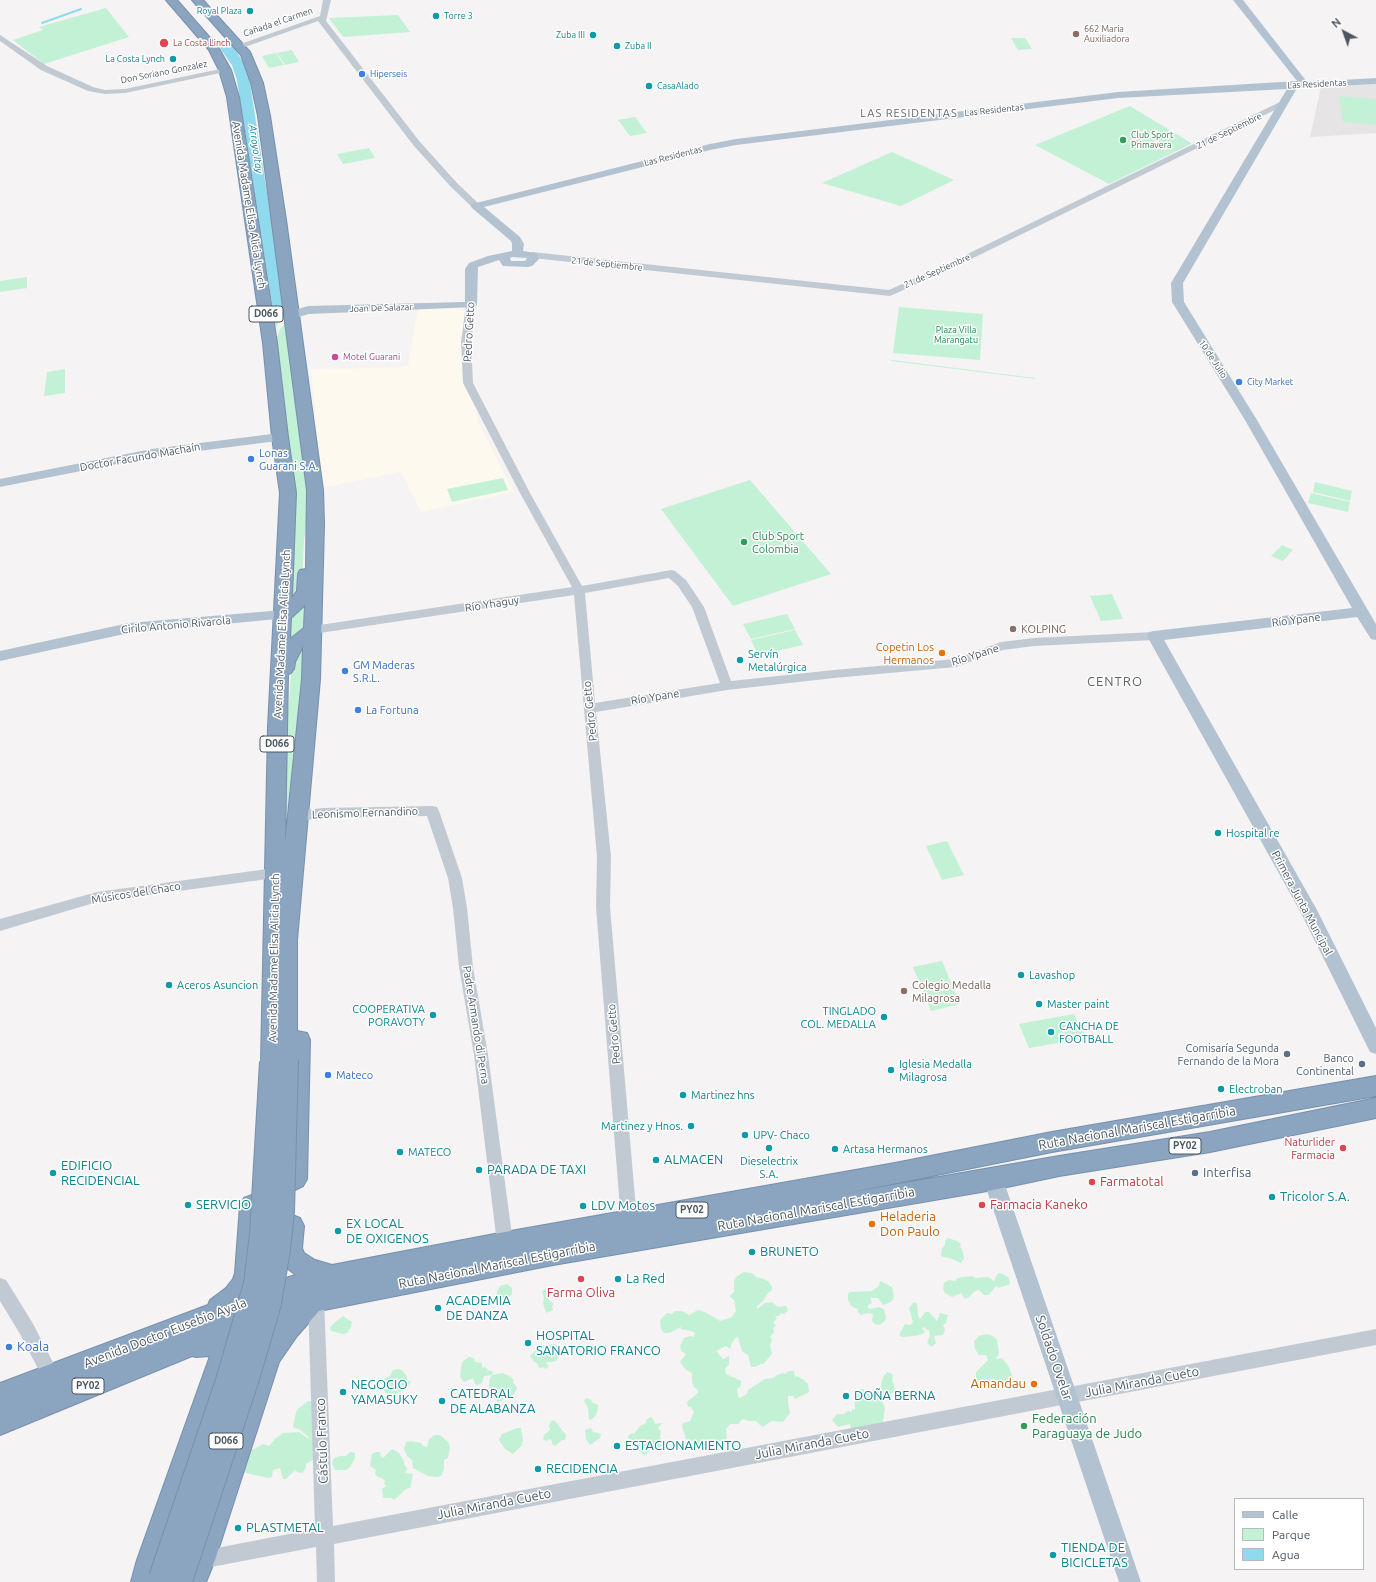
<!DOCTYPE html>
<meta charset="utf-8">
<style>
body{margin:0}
#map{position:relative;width:1376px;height:1582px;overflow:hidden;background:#f5f3f3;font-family:Ubuntu,sans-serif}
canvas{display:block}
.legend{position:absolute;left:1234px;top:1498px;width:130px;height:72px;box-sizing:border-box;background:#fff;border:1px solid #b7bbc0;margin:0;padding:5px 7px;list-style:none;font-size:12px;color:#4a5661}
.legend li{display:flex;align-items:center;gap:8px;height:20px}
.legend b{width:20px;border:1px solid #b7bbc0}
.north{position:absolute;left:1324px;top:12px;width:40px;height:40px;-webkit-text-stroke:3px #fff;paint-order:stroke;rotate:319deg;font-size:11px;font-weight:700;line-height:16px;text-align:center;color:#4a5661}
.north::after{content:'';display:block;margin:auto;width:14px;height:18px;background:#4a5661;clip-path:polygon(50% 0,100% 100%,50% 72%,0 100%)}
</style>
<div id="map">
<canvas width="1376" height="1582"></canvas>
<ul class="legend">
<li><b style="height:5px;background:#b3c2d1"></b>Calle</li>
<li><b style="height:11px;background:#c3f1d5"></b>Parque</li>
<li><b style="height:11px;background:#90daee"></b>Agua</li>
</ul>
<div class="north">N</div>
</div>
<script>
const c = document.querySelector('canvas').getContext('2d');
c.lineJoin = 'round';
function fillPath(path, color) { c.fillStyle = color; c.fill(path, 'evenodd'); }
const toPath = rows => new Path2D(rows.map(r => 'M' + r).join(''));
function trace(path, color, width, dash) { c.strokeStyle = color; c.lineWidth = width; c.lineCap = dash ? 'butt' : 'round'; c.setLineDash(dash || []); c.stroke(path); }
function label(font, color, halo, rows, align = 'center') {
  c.font = font + ' Ubuntu,sans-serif'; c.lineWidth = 3; c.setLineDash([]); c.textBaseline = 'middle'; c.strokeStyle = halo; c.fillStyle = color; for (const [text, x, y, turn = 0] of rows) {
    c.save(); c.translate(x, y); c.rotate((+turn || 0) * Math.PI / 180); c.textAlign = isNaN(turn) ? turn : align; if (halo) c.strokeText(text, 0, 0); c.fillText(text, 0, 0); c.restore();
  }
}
fillPath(toPath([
 [463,307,478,422,514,492,421,512,401,472,322,488,311,369,381,368,408,366,418,308]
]), '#fdf9ef');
fillPath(toPath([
 [1376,84,1376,133,1310,137,1321,87]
]), '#e6e4e5');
fillPath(toPath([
 [106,8,129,37,44,64,13,40,43,30,39,27],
 [398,15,410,32,343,37,329,18],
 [1011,38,1025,38,1032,49,1018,50],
 [292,50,299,62,285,65,277,53],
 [276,53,284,65,269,68,262,56],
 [1339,96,1376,99,1376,125,1343,122],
 [1130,106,1191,143,1191,144,1109,184,1035,145],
 [635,117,647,133,630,136,618,120],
 [369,148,375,158,343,164,337,154],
 [892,152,954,180,901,206,822,183],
 [267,186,270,186,288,315,279,322,273,332,252,188,253,188,274,316,286,315],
 [27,277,27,288,0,292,0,281],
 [899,307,983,314,980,360,893,353],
 [287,321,310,504,304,540,302,585,290,604,276,340,280,329],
 [892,360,1035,378,1035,379,891,361],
 [65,369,65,393,44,396,47,372],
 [503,478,508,490,452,502,447,489],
 [750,480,831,574,733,606,661,509],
 [1315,482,1352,491,1350,501,1313,492],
 [1311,493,1350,502,1348,512,1308,503],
 [1282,545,1293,550,1283,561,1271,556],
 [1112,594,1123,619,1101,621,1090,596],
 [307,596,308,625,289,649,289,615],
 [787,614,795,629,751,639,743,624],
 [795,630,803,645,758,655,751,640],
 [307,637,295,775,290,793,285,829,286,736,292,664],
 [947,841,964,875,942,880,926,846],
 [942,961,960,1004,931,1011,913,967],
 [1074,1014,1085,1038,1029,1048,1019,1024],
 [948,1238,957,1241,961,1244,960,1247,962,1249,964,1258,961,1263,950,1258,943,1257,941,1255,942,1248,945,1245,945,1241],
 [744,1272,752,1273,756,1277,764,1279,769,1282,772,1287,772,1290,768,1293,763,1301,757,1306,757,1309,765,1303,772,1302,778,1307,786,1306,788,1311,784,1314,781,1313,779,1316,775,1316,777,1319,773,1322,776,1326,773,1328,774,1332,770,1337,772,1340,770,1345,772,1354,763,1364,761,1364,755,1367,751,1367,748,1355,742,1351,738,1337,735,1338,731,1345,731,1349,726,1346,716,1351,723,1359,729,1356,729,1365,725,1368,726,1374,741,1381,741,1386,737,1389,738,1396,740,1398,747,1394,748,1390,765,1379,773,1378,777,1375,783,1373,785,1374,789,1371,794,1371,795,1377,797,1376,804,1380,808,1384,809,1392,795,1399,793,1396,788,1396,788,1403,790,1413,783,1422,772,1421,762,1427,756,1421,749,1421,744,1419,741,1420,739,1424,730,1424,726,1429,727,1439,723,1445,716,1444,706,1447,703,1443,700,1443,697,1445,694,1444,693,1441,686,1439,682,1426,683,1423,690,1421,694,1412,691,1407,688,1407,687,1402,698,1393,698,1390,694,1387,692,1382,692,1373,686,1370,680,1362,686,1354,681,1351,680,1346,684,1338,690,1336,694,1337,695,1333,691,1331,681,1329,681,1327,669,1333,664,1333,661,1329,660,1320,667,1313,672,1314,675,1311,682,1311,689,1315,698,1310,705,1312,720,1321,732,1317,736,1311,734,1300,730,1297,731,1294,734,1292,734,1281,736,1277],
 [998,1273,1003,1274,1009,1278,1010,1284,999,1288,996,1286,989,1295,984,1295,979,1290,975,1291,968,1298,965,1299,961,1293,952,1297,945,1293,943,1289,944,1283,949,1280,956,1281,957,1278,972,1276,976,1278,988,1277,994,1281],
 [880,1281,892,1287,894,1297,891,1302,883,1305,878,1298,870,1298,872,1303,868,1305,868,1308,871,1309,879,1307,884,1309,886,1318,884,1322,879,1325,875,1324,872,1321,873,1314,868,1313,861,1315,858,1312,858,1309,852,1307,848,1300,848,1294,850,1292,872,1291,879,1286],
 [507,1284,512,1288,512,1294,503,1301,497,1297,497,1292,500,1286],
 [547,1288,549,1290,549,1300,554,1304,552,1306,553,1310,546,1313,543,1303,544,1298,542,1291],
 [914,1302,917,1304,918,1316,920,1319,925,1312,929,1312,937,1321,940,1313,948,1315,946,1323,943,1325,945,1330,943,1335,934,1336,936,1343,932,1347,927,1343,930,1336,929,1330,927,1330,924,1327,922,1328,925,1332,922,1334,915,1336,902,1337,899,1335,905,1324,910,1325,913,1322,909,1308],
 [343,1316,352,1322,351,1327,347,1333,343,1334,331,1331,330,1328,333,1324],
 [987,1334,993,1336,997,1340,999,1353,996,1359,1002,1358,1009,1367,1012,1376,1005,1387,1001,1386,999,1390,997,1391,988,1384,986,1388,980,1388,976,1378,976,1372,988,1360,986,1355,979,1355,975,1349,974,1341,979,1336],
 [551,1344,555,1344,560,1348,557,1353,558,1358,556,1361,553,1362,547,1362,546,1364,549,1366,546,1369,543,1367,539,1368,537,1363,534,1362,530,1356,535,1351,546,1350],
 [469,1357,474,1358,475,1362,482,1363,482,1368,485,1367,488,1370,491,1371,493,1372,492,1375,503,1373,511,1377,514,1380,513,1383,516,1386,517,1389,513,1395,506,1394,502,1401,497,1402,495,1399,496,1396,493,1395,489,1391,489,1381,492,1375,484,1376,482,1383,478,1385,475,1384,473,1378,464,1382,460,1377,462,1362],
 [398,1369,402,1370,406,1375,408,1381,411,1381,409,1385,398,1393,387,1394,382,1388,384,1379,390,1376,393,1370],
 [887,1372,892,1374,893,1376,892,1381,894,1384,895,1392,887,1395,884,1394,880,1389,883,1377],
 [864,1389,864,1391,873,1390,881,1397,885,1409,882,1426,851,1429,850,1424,838,1427,832,1420,837,1414,844,1414,848,1411,852,1412,852,1409,855,1410,854,1393,858,1390],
 [586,1398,592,1400,591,1402,598,1405,598,1408,596,1415,592,1419,589,1420,588,1408,584,1401],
 [308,1401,313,1402,313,1437,311,1438,315,1439,316,1458,306,1464,306,1468,302,1473,297,1472,295,1470,286,1479,283,1479,280,1468,273,1470,272,1477,268,1478,242,1472,251,1449,254,1449,263,1444,269,1446,275,1439,283,1433,299,1432,307,1438,309,1437,299,1429,294,1428,293,1426,296,1412,299,1408],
 [651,1417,652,1417,655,1424,662,1423,658,1428,661,1432,660,1436,662,1446,659,1451,653,1448,651,1448,648,1453,644,1455,638,1450,637,1446,635,1447,631,1444,628,1436,632,1433,634,1434,640,1426,646,1423,646,1420],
 [552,1420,555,1421,566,1435,565,1440,562,1440,555,1446,552,1444,552,1441,550,1439,546,1441,543,1439,544,1435,550,1430,549,1425],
 [517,1428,521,1428,523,1440,522,1445,513,1454,505,1449,499,1440,502,1434],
 [591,1428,593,1432,601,1434,600,1438,590,1445,586,1439,585,1430],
 [435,1435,440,1435,448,1442,450,1447,448,1458,444,1460,444,1469,441,1476,436,1477,428,1476,413,1468,412,1460,407,1456,404,1449,406,1442,411,1441,421,1443,423,1446,427,1447,429,1439],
 [392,1449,399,1453,404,1461,404,1464,407,1469,405,1473,413,1474,410,1488,406,1489,394,1500,391,1498,383,1498,382,1489,386,1486,384,1484,385,1481,382,1478,378,1477,375,1474,376,1470,370,1466,372,1454,376,1452,380,1452,381,1457,383,1458],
 [350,1452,355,1453,355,1458,350,1467,346,1470,335,1470,332,1464,333,1459,340,1456,346,1456]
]), '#c3f1d5');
fillPath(toPath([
 [192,0,231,43,243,62,249,77,286,315,274,316,237,80,232,65,206,29]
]), '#90daee');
fillPath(toPath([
 [176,0,195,0,229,39,214,42]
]), '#f5f3f3');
trace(toPath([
 [42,23,81,9]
]), '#90daee', 2);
const highway = toPath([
 [166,0,177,0,218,47,231,70,239,97,277,343,288,437,296,493,292,598,297,591,298,574,300,570,306,569,307,490,258,116,251,83,241,55,192,0,203,0,250,52,263,83,270,116,286,220,323,490,324,524,320,679,297,940,297,1031,307,1033,310,1040,307,1179,303,1186,295,1190,287,1186,283,1179,287,1069,280,1067,272,1071,264,1069,261,1062,268,727,280,493,272,437,263,343,227,97,219,70,209,50,166,0],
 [305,605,304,628,290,639,291,618,305,605],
 [303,646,302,679,285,844,288,674,291,673,294,669,295,662,303,646],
 [1376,1076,1376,1096,1052,1152,847,1193,1059,1156,1210,1132,1376,1098,1376,1118,1210,1152,1059,1176,993,1190,553,1265,319,1311,297,1336,279,1362,215,1560,206,1582,178,1582,187,1560,257,1356,260,1347,276,1323,258,1329,230,1340,235,1351,235,1356,165,1560,159,1582,131,1582,137,1560,210,1356,196,1357,192,1356,0,1435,0,1409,27,1398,0,1409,0,1383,208,1305,210,1300,226,1288,233,1279,235,1273,240,1206,244,1198,252,1195,260,1198,264,1206,259,1273,254,1287,296,1275,288,1269,278,1249,280,1226,284,1218,292,1215,300,1218,304,1226,302,1248,304,1253,315,1260,332,1265,505,1232,895,1163,1052,1132,1376,1076]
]);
trace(highway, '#7690ad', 2);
fillPath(toPath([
 [323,0,331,0,326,21,420,142,457,183,479,204,480,206,479,208,473,208,451,187,414,146,318,21,242,48,236,48,235,46,320,16,323,0],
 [0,35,47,66,93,87,105,90,125,89,225,68,229,70,225,72,125,93,105,94,88,91,41,70,0,41,0,35],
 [1280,102,1286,102,1287,104,959,265,890,296,532,258,527,255,532,252,889,290,953,261,1280,102],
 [471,302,476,305,471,342,473,383,530,493,582,586,671,570,675,571,686,580,704,607,731,681,834,670,955,659,1001,642,1034,638,1154,632,1158,633,1160,636,1158,639,1154,640,1034,646,1003,650,956,667,834,678,727,690,596,712,611,857,610,907,637,1221,635,1226,629,1229,623,1226,621,1221,596,907,597,857,574,595,313,634,309,633,307,630,309,627,313,626,572,587,520,493,463,383,461,342,466,305,471,302],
 [669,578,678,586,692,607,720,683,595,703,585,593,669,578],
 [432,806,437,807,439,811,462,878,467,908,473,967,488,1055,513,1243,511,1248,505,1251,499,1248,497,1243,474,1055,459,967,453,908,448,878,427,816,323,818,297,821,292,820,290,816,292,812,297,811,323,808,432,806],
 [275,868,280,869,282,873,280,877,275,878,97,902,0,931,0,919,97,892,275,868],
 [0,1278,6,1280,32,1322,57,1370,60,1376,57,1382,51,1385,45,1382,20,1334,0,1301,0,1278],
 [316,1292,322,1294,324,1300,333,1526,1376,1329,1376,1345,334,1544,335,1582,317,1582,316,1547,201,1569,194,1567,192,1560,194,1553,201,1551,315,1529,308,1300,310,1294,316,1292]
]), '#c1cad2');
fillPath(toPath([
 [1233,0,1243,0,1307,82,1376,78,1376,84,1299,88,1296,90,1183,283,1184,302,1257,420,1376,624,1376,640,1371,639,1357,617,1164,640,1317,910,1376,1028,1376,1054,1370,1052,1301,913,1147,636,1149,632,1154,631,1352,608,1245,420,1172,302,1171,283,1287,89,1118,98,736,145,710,150,484,207,520,237,524,244,523,251,536,253,539,259,532,266,528,267,503,266,499,260,478,267,477,305,475,307,309,314,292,319,288,318,286,315,288,312,308,306,465,302,465,269,469,263,488,256,512,251,512,244,511,241,472,208,471,206,472,204,710,144,736,139,1118,92,1297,81,1233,0],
 [512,257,527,258,525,261,511,261,510,258,512,257],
 [280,433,285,434,286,437,285,440,152,457,0,487,0,479,152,449,280,433],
 [283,610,288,612,290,615,288,618,129,633,0,661,0,651,129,623,283,610],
 [993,1170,1000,1173,1003,1179,1141,1582,1119,1582,983,1179,986,1173,993,1170]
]), '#b3c2d1');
fillPath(highway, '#8ba5c1');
const highwayBridge = toPath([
 [161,1578,228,1381,256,1284,262,1234,272,1062],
 [181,1578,247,1378,269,1303,278,1249,282,1211,286,1060]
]);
trace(highwayBridge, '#7690ad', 26, []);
trace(highwayBridge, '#8ba5c1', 24);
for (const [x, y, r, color] of [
 [250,11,4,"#0f9aa8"],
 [436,16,4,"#0f9aa8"],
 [1076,34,4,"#8d6e63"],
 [593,35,4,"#0f9aa8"],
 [164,43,5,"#e0444e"],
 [617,46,4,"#0f9aa8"],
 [173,59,4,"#0f9aa8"],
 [362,74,4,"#3f7fe0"],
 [649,86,4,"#0f9aa8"],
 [1123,140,4,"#2e9e5b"],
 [335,357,4,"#d1479c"],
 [1239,382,4,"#3f7fe0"],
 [251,459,4,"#3f7fe0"],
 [744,542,4,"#2e9e5b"],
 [1013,629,4,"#8d6e63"],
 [942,653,4,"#e8710a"],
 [740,660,4,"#0f9aa8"],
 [345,671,4,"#3f7fe0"],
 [358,710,4,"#3f7fe0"],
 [1218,833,4,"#0f9aa8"],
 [1021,975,4,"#0f9aa8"],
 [169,985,4,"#0f9aa8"],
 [904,991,4,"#8d6e63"],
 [1039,1004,4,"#0f9aa8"],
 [433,1015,4,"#0f9aa8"],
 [884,1017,4,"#0f9aa8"],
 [1051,1032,4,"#0f9aa8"],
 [1287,1054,4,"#5c6f8a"],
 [1362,1064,4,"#5c6f8a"],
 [891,1070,4,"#0f9aa8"],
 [328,1075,4,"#3f7fe0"],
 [1221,1089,4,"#0f9aa8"],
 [683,1095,4,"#0f9aa8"],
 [691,1126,4,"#0f9aa8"],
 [745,1135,4,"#0f9aa8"],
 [769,1148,4,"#0f9aa8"],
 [1343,1148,4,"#e0444e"],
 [835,1149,4,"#0f9aa8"],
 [400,1152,4,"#0f9aa8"],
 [656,1160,4,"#0f9aa8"],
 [479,1170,4,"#0f9aa8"],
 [53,1173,4,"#0f9aa8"],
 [1195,1173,4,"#5c6f8a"],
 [1092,1182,4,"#e0444e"],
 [1272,1197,4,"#0f9aa8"],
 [188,1205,4,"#0f9aa8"],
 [982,1205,4,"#e0444e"],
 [583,1206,4,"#0f9aa8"],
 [872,1224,4,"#e8710a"],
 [338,1231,4,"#0f9aa8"],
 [752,1252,4,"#0f9aa8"],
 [581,1279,4,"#e0444e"],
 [618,1279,4,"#0f9aa8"],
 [438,1308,4,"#0f9aa8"],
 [528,1343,4,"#0f9aa8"],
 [9,1347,4,"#3f7fe0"],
 [1034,1384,4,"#e8710a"],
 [343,1392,4,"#0f9aa8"],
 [846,1396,4,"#0f9aa8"],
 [442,1401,4,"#0f9aa8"],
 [1024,1426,4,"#2e9e5b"],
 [617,1446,4,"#0f9aa8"],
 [538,1469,4,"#0f9aa8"],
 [238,1528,4,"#0f9aa8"],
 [1053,1555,4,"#0f9aa8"]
]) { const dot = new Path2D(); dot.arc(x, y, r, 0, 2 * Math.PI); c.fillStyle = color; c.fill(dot); trace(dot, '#fff', 1.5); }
label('9px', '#0d838f', '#fff', [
 ["Royal Plaza",242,11],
 ["Torre 3",444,16,"left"],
 ["Zuba III",585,35],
 ["Zuba II",625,46,"left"],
 ["La Costa Lynch",165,59],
 ["CasaAlado",657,86,"left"]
], 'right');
label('9px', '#4a5661', '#fff', [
 ["Cañada el Carmen",278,22,-19],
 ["Don Soriano Gonzalez",164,72,-11],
 ["Las Residentas",1317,84,-3],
 ["Las Residentas",994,110,-6],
 ["21 de Septiembre",1229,131,-26],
 ["Las Residentas",673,156,-14],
 ["21 de Septiembre",607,264,6],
 ["21 de Septiembre",937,271,-24],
 ["Joan De Salazar",381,308,-2],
 ["10 de Julio",1213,359,57]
]);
label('9px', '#785e54', '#fff', [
 ["662 Maria",1084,29],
 ["Auxiliadora",1084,39]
], 'left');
label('9px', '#be3a42', '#fff', [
 ["La Costa Linch",173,43]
], 'left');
label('9px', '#366cbe', '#fff', [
 ["Hiperseis",370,74],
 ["City Market",1247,382]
], 'left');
label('9px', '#27864d', '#fff', [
 ["Club Sport",1131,135],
 ["Primavera",1131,145]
], 'left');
label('9px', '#17864f', '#fff', [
 ["Plaza Villa",956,330],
 ["Marangatu",956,340]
]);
label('9px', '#b23c85', '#fff', [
 ["Motel Guarani",343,357]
], 'left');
label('italic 10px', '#0c7c9b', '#fff', [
 ["Arroyo Itay",256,149,82]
]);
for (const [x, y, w] of [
 [266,314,34],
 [277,744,34],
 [1185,1146,32],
 [692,1210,32],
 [88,1386,32],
 [226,1441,34]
]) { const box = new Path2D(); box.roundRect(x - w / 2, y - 8, w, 16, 3); c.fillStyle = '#fff'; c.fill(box); trace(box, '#4a5661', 1); }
label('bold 10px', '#4a5661', null, [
 ["D066",266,314],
 ["D066",277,744],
 ["PY02",1185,1146],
 ["PY02",692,1210],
 ["PY02",88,1386],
 ["D066",226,1441]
]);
c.letterSpacing = '1px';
label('11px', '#5f6368', '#fff', [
 ["LAS RESIDENTAS",909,113]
]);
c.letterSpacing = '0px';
label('11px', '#4a5661', '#fff', [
 ["Avenida Madame Elisa Alicia Lynch",249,205,81],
 ["Pedro Getto",469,332,-87],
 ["Doctor Facundo Machaín",140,457,-10],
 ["Río Yhaguy",492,604,-9],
 ["Río Ypane",1296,620,-7],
 ["Cirilo Antonio Rivarola",176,625,-5],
 ["Avenida Madame Elisa Alicia Lynch",282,634,-87],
 ["Río Ypane",975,655,-17],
 ["Río Ypane",655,697,-9],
 ["Pedro Getto",590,711,-96],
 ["Leonismo Fernandino",365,813,-2],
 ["Músicos del Chaco",136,893,-9],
 ["Primera Junta Muncipal",1302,903,62],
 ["Avenida Madame Elisa Alicia Lynch",274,958,-89],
 ["Padre Armando di Perna",476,1025,81],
 ["Pedro Getto",614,1034,-95]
]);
label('11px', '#366cbe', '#fff', [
 ["Lonas",259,453],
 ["Guarani S.A.",259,466],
 ["GM Maderas",353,665],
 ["S.R.L.",353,678],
 ["La Fortuna",366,710],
 ["Mateco",336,1075]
], 'left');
label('11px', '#27864d', '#fff', [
 ["Club Sport",752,536],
 ["Colombia",752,549]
], 'left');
label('11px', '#785e54', '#fff', [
 ["KOLPING",1021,629],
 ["Colegio Medalla",912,985],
 ["Milagrosa",912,998]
], 'left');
label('11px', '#c56008', '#fff', [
 ["Copetin Los",934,647],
 ["Hermanos",934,660]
], 'right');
label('11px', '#0d838f', '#fff', [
 ["Servín",748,654],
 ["Metalúrgica",748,667],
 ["Hospital re",1226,833],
 ["Lavashop",1029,975],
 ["Aceros Asuncion",177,985],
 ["Master paint",1047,1004],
 ["COOPERATIVA",425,1009,"right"],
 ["PORAVOTY",425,1022,"right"],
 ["TINGLADO",876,1011,"right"],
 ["COL. MEDALLA",876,1024,"right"],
 ["CANCHA DE",1059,1026],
 ["FOOTBALL",1059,1039],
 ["Iglesia Medalla",899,1064],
 ["Milagrosa",899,1077],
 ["Electroban",1229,1089],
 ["Martinez hns",691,1095],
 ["Martinez y Hnos.",683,1126,"right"],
 ["UPV- Chaco",753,1135],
 ["Artasa Hermanos",843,1149],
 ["MATECO",408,1152],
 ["Dieselectrix",769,1161,"center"],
 ["S.A.",769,1174,"center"]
], 'left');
label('11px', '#4e5e75', '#fff', [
 ["Comisaría Segunda",1279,1048],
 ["Fernando de la Mora",1279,1061],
 ["Banco",1354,1058],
 ["Continental",1354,1071]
], 'right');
label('11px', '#be3a42', '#fff', [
 ["Naturlider",1335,1142],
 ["Farmacia",1335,1155]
], 'right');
c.letterSpacing = '1px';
label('13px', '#5f6368', '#fff', [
 ["CENTRO",1115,682]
]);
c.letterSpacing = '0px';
label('13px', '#4a5661', '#fff', [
 ["Ruta Nacional Mariscal Estigarribia",1137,1128,-10],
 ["Ruta Nacional Mariscal Estigarribia",816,1209,-10],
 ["Ruta Nacional Mariscal Estigarribia",497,1265,-11],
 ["Avenida Doctor Eusebio Ayala",165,1333,-21],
 ["Soldado Ovelar",1054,1358,71],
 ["Julia Miranda Cueto",1142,1382,-11],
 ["Cástulo Franco",322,1441,-92],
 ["Julia Miranda Cueto",812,1444,-11],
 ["Julia Miranda Cueto",494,1504,-11]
]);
label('13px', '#0d838f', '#fff', [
 ["ALMACEN",664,1160],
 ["EDIFICIO",61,1166],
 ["RECIDENCIAL",61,1181],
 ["PARADA DE TAXI",487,1170],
 ["Tricolor S.A.",1280,1197],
 ["SERVICIO",196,1205],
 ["LDV Motos",591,1206],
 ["EX LOCAL",346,1224],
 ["DE OXIGENOS",346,1239],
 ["BRUNETO",760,1252],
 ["La Red",626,1279],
 ["ACADEMIA",446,1301],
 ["DE DANZA",446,1316],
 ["HOSPITAL",536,1336],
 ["SANATORIO FRANCO",536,1351],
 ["NEGOCIO",351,1385],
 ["YAMASUKY",351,1400],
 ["CATEDRAL",450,1394],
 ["DE ALABANZA",450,1409],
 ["DOÑA BERNA",854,1396],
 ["ESTACIONAMIENTO",625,1446],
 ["RECIDENCIA",546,1469],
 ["PLASTMETAL",246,1528],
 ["TIENDA DE",1061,1548],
 ["BICICLETAS",1061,1563]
], 'left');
label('13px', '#4e5e75', '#fff', [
 ["Interfisa",1203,1173]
], 'left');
label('13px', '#be3a42', '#fff', [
 ["Farmatotal",1100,1182],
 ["Farmacia Kaneko",990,1205],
 ["Farma Oliva",581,1293,"center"]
], 'left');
label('13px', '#c56008', '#fff', [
 ["Heladeria",880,1217],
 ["Don Paulo",880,1232],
 ["Amandau",1026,1384,"right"]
], 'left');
label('13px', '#366cbe', '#fff', [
 ["Koala",17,1347]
], 'left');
label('13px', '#27864d', '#fff', [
 ["Federación",1032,1419],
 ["Paraguaya de Judo",1032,1434]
], 'left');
</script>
